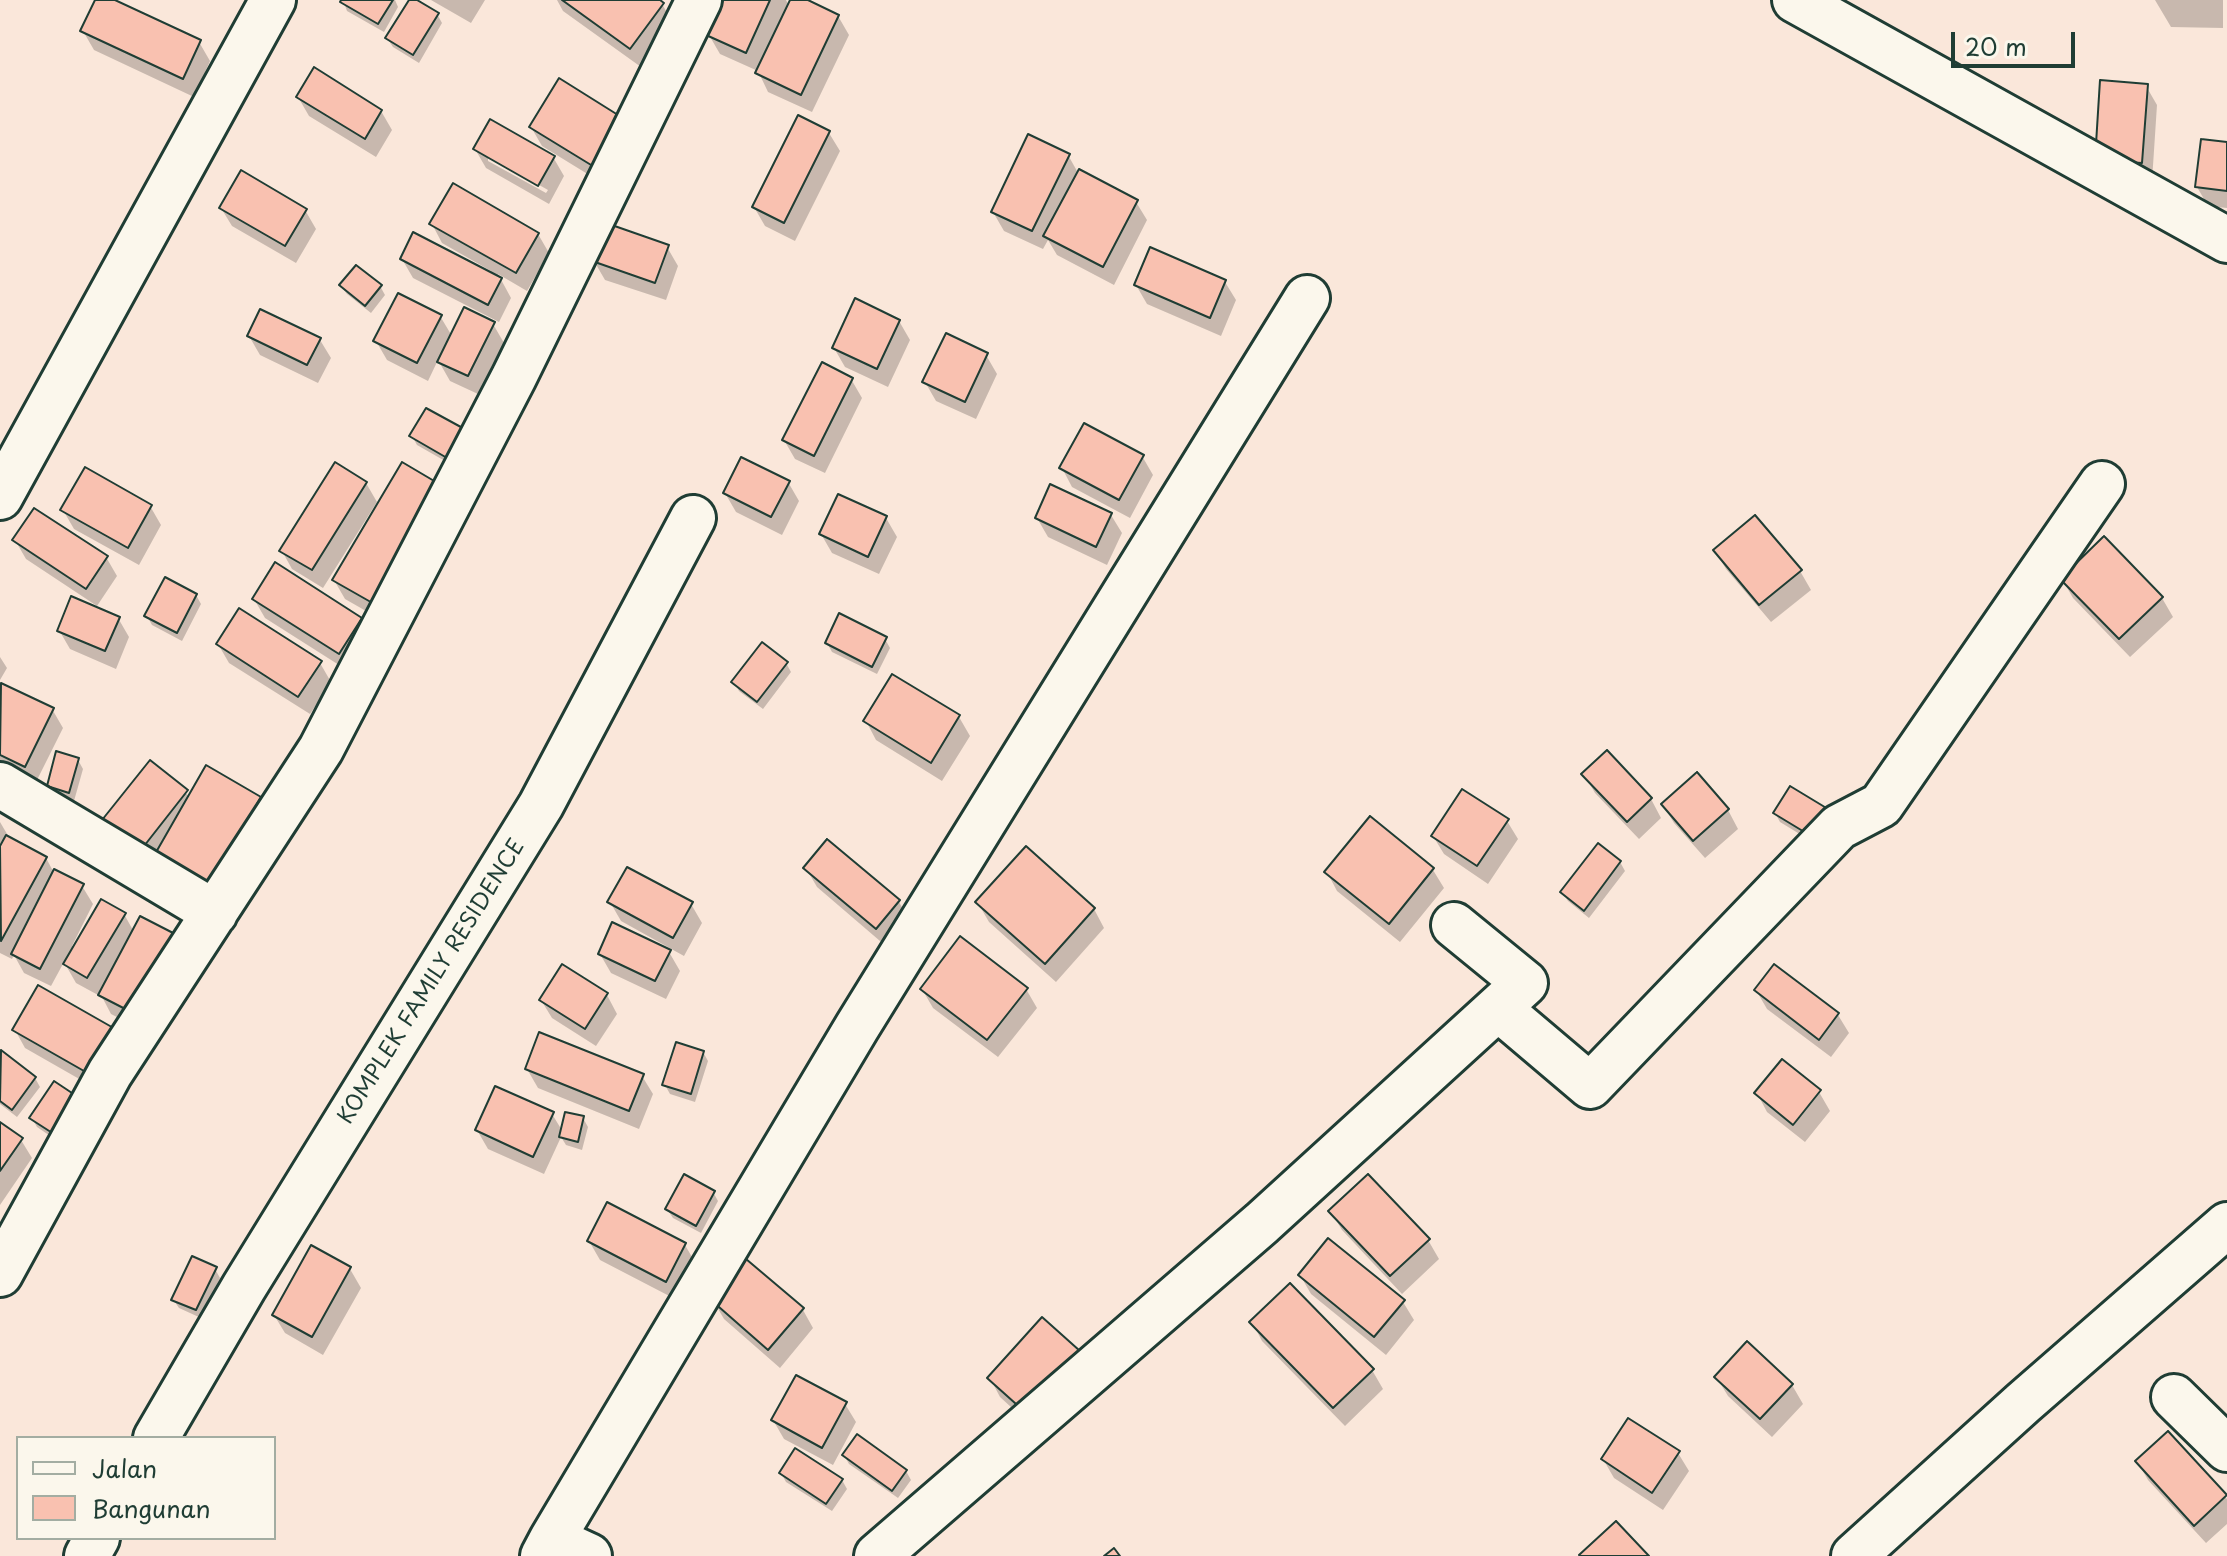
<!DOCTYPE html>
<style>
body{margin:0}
#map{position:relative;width:2227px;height:1556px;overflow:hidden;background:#fae7da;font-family:"Playpen Sans",sans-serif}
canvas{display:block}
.legend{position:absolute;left:16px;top:1436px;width:260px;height:104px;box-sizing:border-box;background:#fbf7ec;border:2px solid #a3ada2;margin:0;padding:10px 14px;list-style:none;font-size:24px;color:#1f3d34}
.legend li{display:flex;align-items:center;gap:16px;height:40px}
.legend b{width:40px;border:2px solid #a3ada2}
.scale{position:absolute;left:1951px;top:32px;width:124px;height:36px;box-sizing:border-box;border:4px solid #1f3d34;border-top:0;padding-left:10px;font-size:24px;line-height:28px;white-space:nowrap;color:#1f3d34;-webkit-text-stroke:6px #fbf7ec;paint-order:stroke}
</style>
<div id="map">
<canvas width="2227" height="1556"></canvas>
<ul class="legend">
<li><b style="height:10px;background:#fbf7ec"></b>Jalan</li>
<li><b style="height:22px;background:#f9c1b0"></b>Bangunan</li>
</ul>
<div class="scale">20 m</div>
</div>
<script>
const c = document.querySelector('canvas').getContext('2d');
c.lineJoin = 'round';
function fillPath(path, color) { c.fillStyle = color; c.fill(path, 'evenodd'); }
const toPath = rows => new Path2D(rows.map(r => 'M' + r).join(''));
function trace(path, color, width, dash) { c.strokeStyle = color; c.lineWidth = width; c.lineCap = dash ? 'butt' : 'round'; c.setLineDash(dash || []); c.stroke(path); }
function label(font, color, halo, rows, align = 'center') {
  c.font = font + ' "Playpen Sans",sans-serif'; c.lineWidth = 8; c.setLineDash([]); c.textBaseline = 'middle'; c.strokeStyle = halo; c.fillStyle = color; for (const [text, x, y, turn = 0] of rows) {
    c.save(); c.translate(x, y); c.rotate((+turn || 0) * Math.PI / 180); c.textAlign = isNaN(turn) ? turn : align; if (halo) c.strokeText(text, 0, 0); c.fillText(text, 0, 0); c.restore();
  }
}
fillPath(toPath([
 [97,0,110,0,199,42,210,61,194,97,94,50,83,31],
 [343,0,395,0,398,7,384,32,347,11],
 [411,0,437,14,442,23,419,63,393,47,387,38],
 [431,0,485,0,471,23],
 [557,0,657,0,662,4,673,23,641,67,563,11],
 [724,0,786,0,789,6,792,0,803,0,838,16,849,35,812,112,768,92,758,71,720,54,709,35],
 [2155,0,2223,0,2223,28,2171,27],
 [560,81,607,186,542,146,531,127],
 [2146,86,2157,105,2152,181,2108,179],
 [298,97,381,111,392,130,376,157,309,116],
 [829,133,840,151,795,241,765,226,754,207],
 [2227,144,2227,208,2208,206,2197,187],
 [475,149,553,157,564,176,549,204,486,168],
 [488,156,548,190,546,193,488,161],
 [1068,155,1077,171,1136,202,1147,220,1114,285,1057,255,1048,240,1043,249,1004,231,993,212],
 [221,208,305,210,316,229,296,263,232,226],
 [432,224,538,234,549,253,527,291,498,274,511,298,499,322,413,278,402,259,490,274,491,271,442,243],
 [667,247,678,266,666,300,605,280,594,261],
 [1225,282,1236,300,1221,336,1147,304,1136,285],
 [341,286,380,286,385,295,371,313,347,294],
 [440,316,452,336,493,324,504,343,478,394,450,381,438,360,428,381,387,360,376,341],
 [899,321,910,340,888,387,845,367,834,348],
 [249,336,320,340,331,358,318,383,260,355],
 [986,355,997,374,976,419,936,401,925,382],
 [851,379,862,398,825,473,795,459,784,440],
 [426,410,459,469,417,445,412,436],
 [1142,456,1153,475,1130,518,1072,487,1062,468],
 [403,465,387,623,345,599,334,580],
 [788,482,799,501,782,535,736,512,725,493],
 [366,483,377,502,323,588,292,569,282,551],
 [150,506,161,525,139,565,74,529,63,510],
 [1111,515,1122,533,1107,565,1048,537,1037,518],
 [886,518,897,537,879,574,832,553,821,534],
 [2104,538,2162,598,2173,617,2130,657,2073,598,2062,579],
 [15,540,106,557,117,576,97,606,26,559],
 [1715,550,1800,571,1811,590,1771,622,1726,569],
 [196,595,201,604,182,641,152,625,147,616],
 [254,599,361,619,372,638,350,672,265,618],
 [118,618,129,637,116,669,70,649,59,630],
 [885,639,890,648,877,674,832,652,827,643],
 [218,644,320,663,331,682,310,714,229,663],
 [0,657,7,668,0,680],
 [786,663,791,672,763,709,739,691,734,682],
 [2,686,52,709,63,728,35,784,0,768,0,690],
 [959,717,970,736,942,781,876,740,866,721],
 [78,760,83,769,74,801,54,795,49,786],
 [150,763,190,797,260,798,271,817,218,910,112,844],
 [1584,774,1651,799,1661,818,1639,839,1595,793],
 [1663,805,1728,810,1738,829,1705,858,1674,823],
 [1775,813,1831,819,1816,844,1780,822],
 [1370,819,1433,870,1444,888,1400,942,1337,891,1327,872],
 [1507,821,1518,839,1488,884,1444,854,1433,836],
 [0,822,10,839,46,858,53,871,82,886,93,904,72,946,75,948,124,914,134,932,146,1032,111,1014,100,993,98,995,76,983,64,962,51,986,24,973,14,955,12,959,0,953],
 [828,842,899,902,910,921,887,947,817,887,806,868],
 [1620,862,1625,871,1589,918,1568,901,1562,892],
 [610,902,691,904,702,923,684,956,621,921],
 [978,903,1094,909,1104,928,1056,982,989,922],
 [669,952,680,971,666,999,611,973,600,954],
 [1774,967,1838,1015,1849,1033,1831,1057,1767,1009,1756,990],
 [39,988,102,1092,25,1048,15,1030],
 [922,989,1026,989,1037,1008,998,1057,933,1008],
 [607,995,617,1014,596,1046,552,1018,541,1000],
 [703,1052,708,1061,695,1102,670,1094,665,1085],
 [1,1053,35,1078,40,1087,17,1117,0,1104],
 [527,1069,642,1076,653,1094,639,1129,538,1088],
 [54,1084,62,1144,37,1127,32,1118],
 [1819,1092,1830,1111,1805,1142,1767,1112,1757,1093],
 [552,1114,563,1132,583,1118,588,1127,582,1150,566,1145,561,1137,544,1174,488,1149,477,1130],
 [0,1125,21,1140,32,1158,0,1205],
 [713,1192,718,1201,701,1233,673,1218,667,1209],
 [608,1205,685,1245,696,1264,677,1300,600,1260,589,1241],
 [1331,1212,1428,1240,1439,1259,1402,1294,1342,1230],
 [215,1269,220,1278,201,1318,179,1308,173,1299],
 [350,1269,361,1288,323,1355,285,1333,274,1315],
 [1300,1275,1403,1302,1414,1320,1386,1355,1311,1294],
 [713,1300,803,1310,813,1328,780,1368,724,1319],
 [1042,1320,1036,1430,1000,1397,990,1378],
 [1252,1322,1372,1370,1383,1389,1345,1426,1262,1341],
 [1717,1378,1792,1385,1803,1404,1772,1437,1728,1396],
 [845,1404,856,1422,833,1465,784,1439,773,1420],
 [2168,1434,2227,1499,2227,1524,2206,1543,2148,1480,2137,1461],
 [1678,1453,1689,1471,1663,1510,1614,1478,1603,1459],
 [844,1455,906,1471,911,1480,898,1498,849,1464],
 [781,1473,842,1480,847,1489,832,1511,786,1482]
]), '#0003');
const building = toPath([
 [95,0,115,0,201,40,183,79,80,31,95,0],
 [341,0,393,0,378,24,340,2,341,0],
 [409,0,417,0,439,13,413,55,385,38,409,0],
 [562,0,660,0,664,3,630,49,562,0],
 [722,0,770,0,746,53,706,35,722,0],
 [790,0,808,0,839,15,801,95,755,73,790,0],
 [314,67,382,110,365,139,296,97,314,67],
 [559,78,626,120,596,168,529,127,559,78],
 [2100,80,2148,84,2142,163,2095,160,2100,80],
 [798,115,830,131,784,223,752,207,798,115],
 [490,119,555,156,538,186,473,149,490,119],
 [1028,134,1070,154,1032,231,991,212,1028,134],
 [2201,139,2227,142,2227,191,2195,187,2201,139],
 [1079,169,1138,200,1103,267,1043,236,1079,169],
 [241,170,307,209,285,246,219,208,241,170],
 [453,183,539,233,516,273,429,224,453,183],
 [606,223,669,245,655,283,592,261,606,223],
 [413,232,502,278,488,305,400,259,413,232],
 [1150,247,1226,280,1210,318,1134,285,1150,247],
 [356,265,382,285,365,306,339,285,356,265],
 [398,293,442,315,417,363,373,341,398,293],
 [855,298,900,320,877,369,832,348,855,298],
 [464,307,495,322,468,376,437,362,464,307],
 [260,309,321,338,307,365,247,336,260,309],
 [946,333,988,353,965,402,922,382,946,333],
 [822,362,853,378,814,456,782,440,822,362],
 [426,408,470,432,454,462,409,436,426,408],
 [1084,423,1144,455,1119,500,1059,468,1084,423],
 [741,457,790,481,771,517,723,493,741,457],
 [335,462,367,482,312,570,279,551,335,462],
 [402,462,446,488,376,605,332,580,402,462],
 [85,467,152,505,128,548,60,510,85,467],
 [1050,484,1112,513,1096,547,1035,518,1050,484],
 [838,494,887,516,868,557,819,534,838,494],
 [34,508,108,556,86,589,12,540,34,508],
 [1755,515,1802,570,1759,605,1713,550,1755,515],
 [2104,536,2163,597,2119,639,2060,579,2104,536],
 [275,562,362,618,339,654,252,599,275,562],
 [165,577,197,594,177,633,144,616,165,577],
 [71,596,120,617,105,651,57,631,71,596],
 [239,608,322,661,298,697,216,644,239,608],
 [839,613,887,637,872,667,825,643,839,613],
 [762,642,788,662,757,702,731,682,762,642],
 [892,674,960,715,931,763,863,721,892,674],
 [1,683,54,708,25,767,0,755,1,683],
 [1607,750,1652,798,1627,822,1581,774,1607,750],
 [56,751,79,758,69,793,47,786,56,751],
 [150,760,188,790,137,855,98,825,150,760],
 [206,765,261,797,207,892,151,861,206,765],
 [1697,772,1729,809,1693,841,1661,804,1697,772],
 [1790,786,1828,809,1811,836,1773,813,1790,786],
 [1462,789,1509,819,1477,866,1431,836,1462,789],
 [1370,816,1434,868,1389,924,1324,872,1370,816],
 [6,835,47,857,1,941,0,846,6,835],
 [827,839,900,900,876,929,803,868,827,839],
 [1598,843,1621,861,1584,911,1560,892,1598,843],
 [1026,846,1095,908,1045,964,975,902,1026,846],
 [627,867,693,902,673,938,607,902,627,867],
 [54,869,84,884,40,969,11,954,54,869],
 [101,899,126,913,87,978,63,964,101,899],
 [140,916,177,935,135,1014,98,995,140,916],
 [612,922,671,950,655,981,598,954,612,922],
 [960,936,1028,988,987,1040,920,989,960,936],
 [562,964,608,993,585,1029,539,1000,562,964],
 [1774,964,1839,1013,1819,1040,1754,990,1774,964],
 [38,985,117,1030,91,1075,12,1030,38,985],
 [539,1032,644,1074,629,1111,525,1069,539,1032],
 [676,1042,704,1051,691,1094,662,1085,676,1042],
 [1,1050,36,1077,12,1110,0,1101,1,1050],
 [1782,1059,1821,1090,1793,1125,1754,1093,1782,1059],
 [54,1081,81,1099,57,1136,29,1118,54,1081],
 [495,1086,554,1112,533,1157,475,1130,495,1086],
 [565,1112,584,1116,578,1142,559,1137,565,1112],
 [0,1122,23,1138,0,1171,0,1122],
 [684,1174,715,1191,696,1226,665,1209,684,1174],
 [1368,1174,1430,1239,1390,1276,1328,1211,1368,1174],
 [607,1202,686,1243,666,1282,587,1241,607,1202],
 [1328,1238,1405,1300,1374,1337,1298,1275,1328,1238],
 [311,1245,351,1267,312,1337,272,1315,311,1245],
 [192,1256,217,1267,196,1310,171,1300,192,1256],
 [746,1259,804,1308,768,1350,711,1300,746,1259],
 [1290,1283,1374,1369,1333,1408,1249,1322,1290,1283],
 [1042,1317,1080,1351,1025,1412,987,1378,1042,1317],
 [1747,1341,1793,1384,1760,1419,1714,1377,1747,1341],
 [796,1375,847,1402,822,1448,771,1420,796,1375],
 [1628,1418,1680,1451,1652,1493,1601,1459,1628,1418],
 [2168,1431,2227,1495,2194,1526,2135,1461,2168,1431],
 [857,1434,907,1470,892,1491,842,1455,857,1434],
 [795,1448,843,1479,826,1504,779,1473,795,1448],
 [1616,1521,1649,1556,1580,1556,1579,1555,1616,1521],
 [1114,1548,1120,1556,1104,1556,1114,1548]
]);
fillPath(building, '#f9c1b0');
trace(building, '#1f3d34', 2);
const minor = toPath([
 [1795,0,2227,240],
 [0,497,273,0],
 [0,785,215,913],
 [1498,1008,1590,1086,1839,827,1881,805,2102,484],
 [0,1274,110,1073,321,749,514,377,699,0],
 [2174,1397,2227,1449],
 [156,1438,244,1287,541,805,693,518],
 [552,1539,857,1027,1307,298],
 [87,1556,97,1538],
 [543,1556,552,1539,589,1556],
 [877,1556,1262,1223,1525,983,1454,925],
 [1854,1556,2023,1403,2227,1225]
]);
trace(minor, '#1f3d34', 50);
trace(minor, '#fbf7ec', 44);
label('22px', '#1f3d34', '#fbf7ec', [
 ["KOMPLEK FAMILY RESIDENCE",432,982,-58]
]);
</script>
